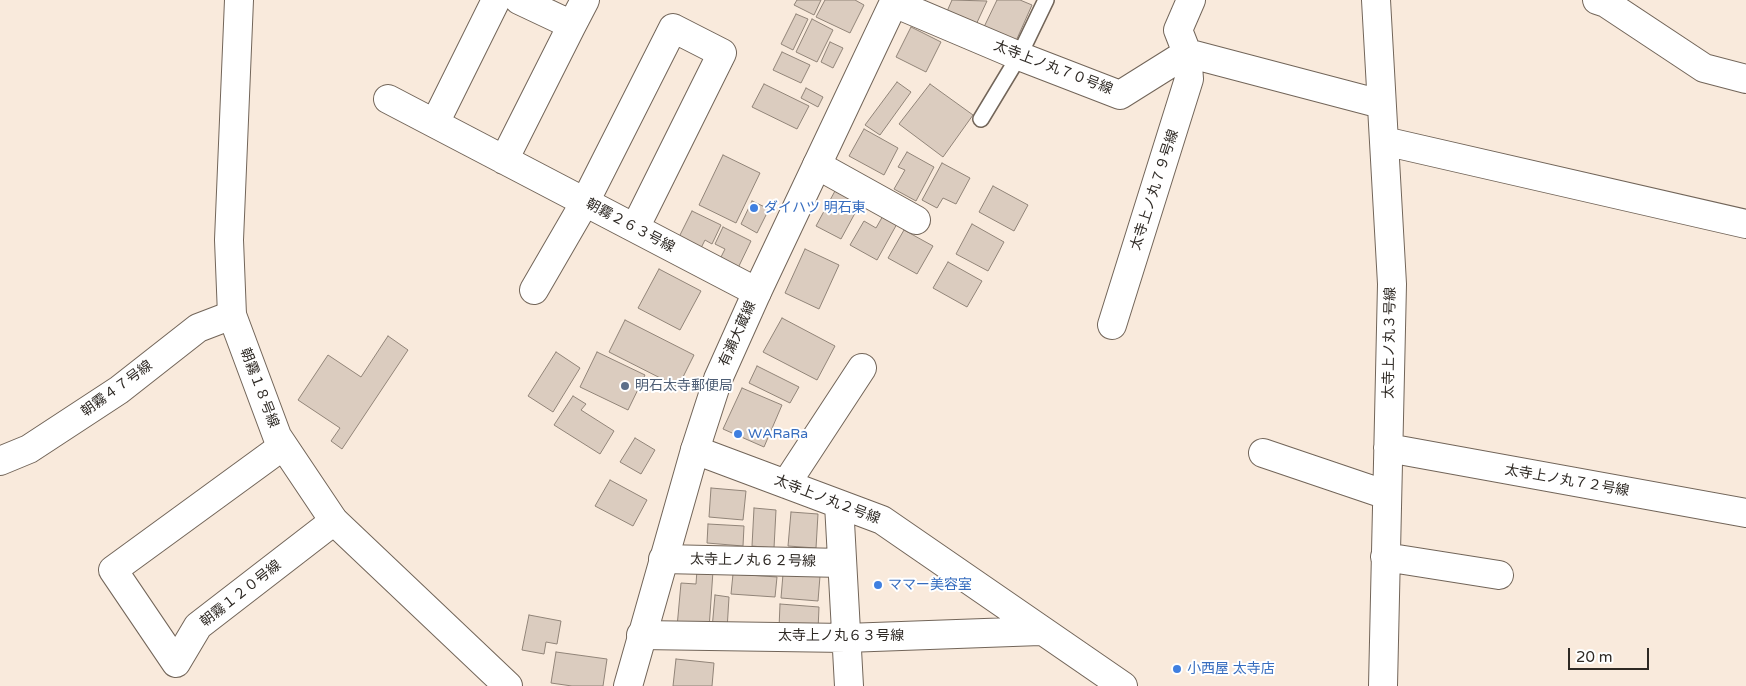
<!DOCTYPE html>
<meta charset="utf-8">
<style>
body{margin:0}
#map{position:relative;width:1746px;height:686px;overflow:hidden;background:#f9eadc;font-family:"Varela Round",sans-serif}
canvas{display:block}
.scale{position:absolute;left:1568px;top:648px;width:81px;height:22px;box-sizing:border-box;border:2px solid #2e2924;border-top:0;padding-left:6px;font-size:15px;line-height:18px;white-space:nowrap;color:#2e2924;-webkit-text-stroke:4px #fff;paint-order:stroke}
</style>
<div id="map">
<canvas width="1746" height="686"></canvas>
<div class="scale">20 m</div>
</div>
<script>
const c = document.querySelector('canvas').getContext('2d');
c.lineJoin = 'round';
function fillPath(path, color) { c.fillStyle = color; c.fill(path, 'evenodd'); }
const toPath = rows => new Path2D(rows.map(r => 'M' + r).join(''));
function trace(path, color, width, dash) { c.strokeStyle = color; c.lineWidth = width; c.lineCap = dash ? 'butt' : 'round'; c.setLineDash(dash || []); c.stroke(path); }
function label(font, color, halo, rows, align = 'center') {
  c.font = font + ' "Varela Round","Noto Sans JP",sans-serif'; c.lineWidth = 4; c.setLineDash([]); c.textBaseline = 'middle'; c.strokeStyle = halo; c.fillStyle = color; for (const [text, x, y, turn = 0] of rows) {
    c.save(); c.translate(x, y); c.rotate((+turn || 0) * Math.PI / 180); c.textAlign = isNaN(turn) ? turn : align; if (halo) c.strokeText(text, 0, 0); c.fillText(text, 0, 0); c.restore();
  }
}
const building = toPath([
 [797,0,821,0,814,15,794,5,797,0],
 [825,0,855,0,864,5,850,33,816,17,825,0],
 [952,0,987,1,974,29,945,16,952,0],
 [997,0,1020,0,1032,5,1016,41,984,27,997,0],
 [796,14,808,19,793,50,781,44,796,14],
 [812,19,833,30,817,62,796,52,812,19],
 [911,27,941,42,926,72,896,57,911,27],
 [830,42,843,48,833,68,821,62,830,42],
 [782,52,810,65,801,83,773,70,782,52],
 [897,82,911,92,880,135,865,125,897,82],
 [764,84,809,106,797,129,752,107,764,84],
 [930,84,973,115,943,157,899,124,930,84],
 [806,88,823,97,818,107,801,98,806,88],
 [864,129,898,148,884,175,849,156,864,129],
 [907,152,934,167,916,201,894,189,905,170,898,167,907,152],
 [723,155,760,173,736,223,699,205,723,155],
 [942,163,970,178,956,204,943,198,937,208,922,200,942,163],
 [993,186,1028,205,1014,231,979,212,993,186],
 [835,191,860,204,841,239,816,226,835,191],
 [752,201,769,209,757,233,741,224,752,201],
 [692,211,721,225,712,244,705,240,700,250,678,239,692,211],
 [884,214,898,222,877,260,850,245,864,221,876,228,884,214],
 [972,224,1004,242,988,271,956,254,972,224],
 [723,227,751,241,738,268,720,259,725,249,715,244,723,227],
 [904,230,933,246,917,274,888,258,904,230],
 [805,249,839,265,819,309,785,293,805,249],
 [948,262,982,281,967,307,933,288,948,262],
 [659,269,701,291,680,330,638,308,659,269],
 [782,318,835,346,817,380,763,352,782,318],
 [625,320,694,355,678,387,609,352,625,320],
 [388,336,408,350,342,449,331,441,340,428,298,400,328,355,361,377,388,336],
 [556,352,580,368,553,412,528,396,556,352],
 [597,352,645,375,628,410,580,387,597,352],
 [757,366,799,387,790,403,749,383,757,366],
 [742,388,782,405,764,447,723,429,742,388],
 [573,396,586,404,581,410,614,431,600,454,554,425,573,396],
 [635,438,655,450,641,474,620,462,635,438],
 [610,480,647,500,633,526,595,506,610,480],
 [711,488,746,491,743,520,709,517,711,488],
 [754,508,776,510,774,548,752,546,754,508],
 [791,512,818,514,816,548,788,546,791,512],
 [708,524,744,526,743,546,707,543,708,524],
 [697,570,713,571,709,629,677,627,681,583,696,584,697,570],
 [733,574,777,577,775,597,731,594,733,574],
 [783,574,820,576,818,601,781,598,783,574],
 [715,595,729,597,727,630,712,629,715,595],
 [780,604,819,607,818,630,779,628,780,604],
 [529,615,561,621,557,644,546,642,544,654,522,650,529,615],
 [556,652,607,659,603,686,572,686,551,683,556,652],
 [676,659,714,663,712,686,673,686,676,659]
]);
fillPath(building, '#dbccbf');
trace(building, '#918478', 1);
const lane = toPath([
 [981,119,1019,56,1046,0]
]);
const street = toPath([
 [1376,0,1392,284,1383,686],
 [1597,0,1606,3,1704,68,1746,79],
 [894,3,1019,56,1120,95,1187,53,1381,104],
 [572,25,585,0],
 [388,99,757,292],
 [435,123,496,0],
 [1384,141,1746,224],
 [504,160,572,25,519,0],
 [817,165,916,220],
 [534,290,585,202,673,28,722,53,635,228],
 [1112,325,1189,79,1187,53,1178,30,1191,0],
 [283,446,113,570,176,663,198,626,334,521],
 [1388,448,1746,513],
 [695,450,882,520,1123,686],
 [1263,453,1387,495],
 [0,461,29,449,119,390,198,328,232,315],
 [786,484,862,368],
 [839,504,849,686],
 [1385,557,1499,575],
 [663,559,842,563],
 [641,635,846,638,1040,631]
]);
const secondary = toPath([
 [239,0,229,240,232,315,277,436,334,521,508,686],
 [628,686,695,450,718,379,757,292,895,0]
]);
trace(lane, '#726559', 18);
trace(street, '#726559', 30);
trace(secondary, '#726559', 30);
trace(lane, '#fff', 15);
trace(street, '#fff', 28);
trace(secondary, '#fff', 28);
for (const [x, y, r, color] of [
 [754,208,5,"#3f7fe0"],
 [625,386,5,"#5c6f8a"],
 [738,434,5,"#3f7fe0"],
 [878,585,5,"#3f7fe0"],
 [1177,669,5,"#3f7fe0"]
]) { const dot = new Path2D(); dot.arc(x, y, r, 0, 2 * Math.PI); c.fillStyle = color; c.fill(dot); trace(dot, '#fff', 2); }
label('14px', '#2e2924', '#fff', [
 ["太寺上ノ丸７０号線",1053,68,21],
 ["太寺上ノ丸７９号線",1155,190,-72],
 ["朝霧２６３号線",630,226,28],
 ["有瀬大蔵線",738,334,-66],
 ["太寺上ノ丸３号線",1390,343,-89],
 ["朝霧１８号線",259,388,69],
 ["朝霧４７号線",117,389,-36],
 ["太寺上ノ丸７２号線",1567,481,10],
 ["太寺上ノ丸２号線",827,500,21],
 ["太寺上ノ丸６２号線",753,561,1],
 ["朝霧１２０号線",241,594,-38],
 ["太寺上ノ丸６３号線",841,636]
]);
label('14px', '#366cbe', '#fff', [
 ["ダイハツ 明石東",764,208],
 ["WARaRa",748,434],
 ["ママー美容室",888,585],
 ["小西屋 太寺店",1187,669]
], 'left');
label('14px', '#4e5e75', '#fff', [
 ["明石太寺郵便局",635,386]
], 'left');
</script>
